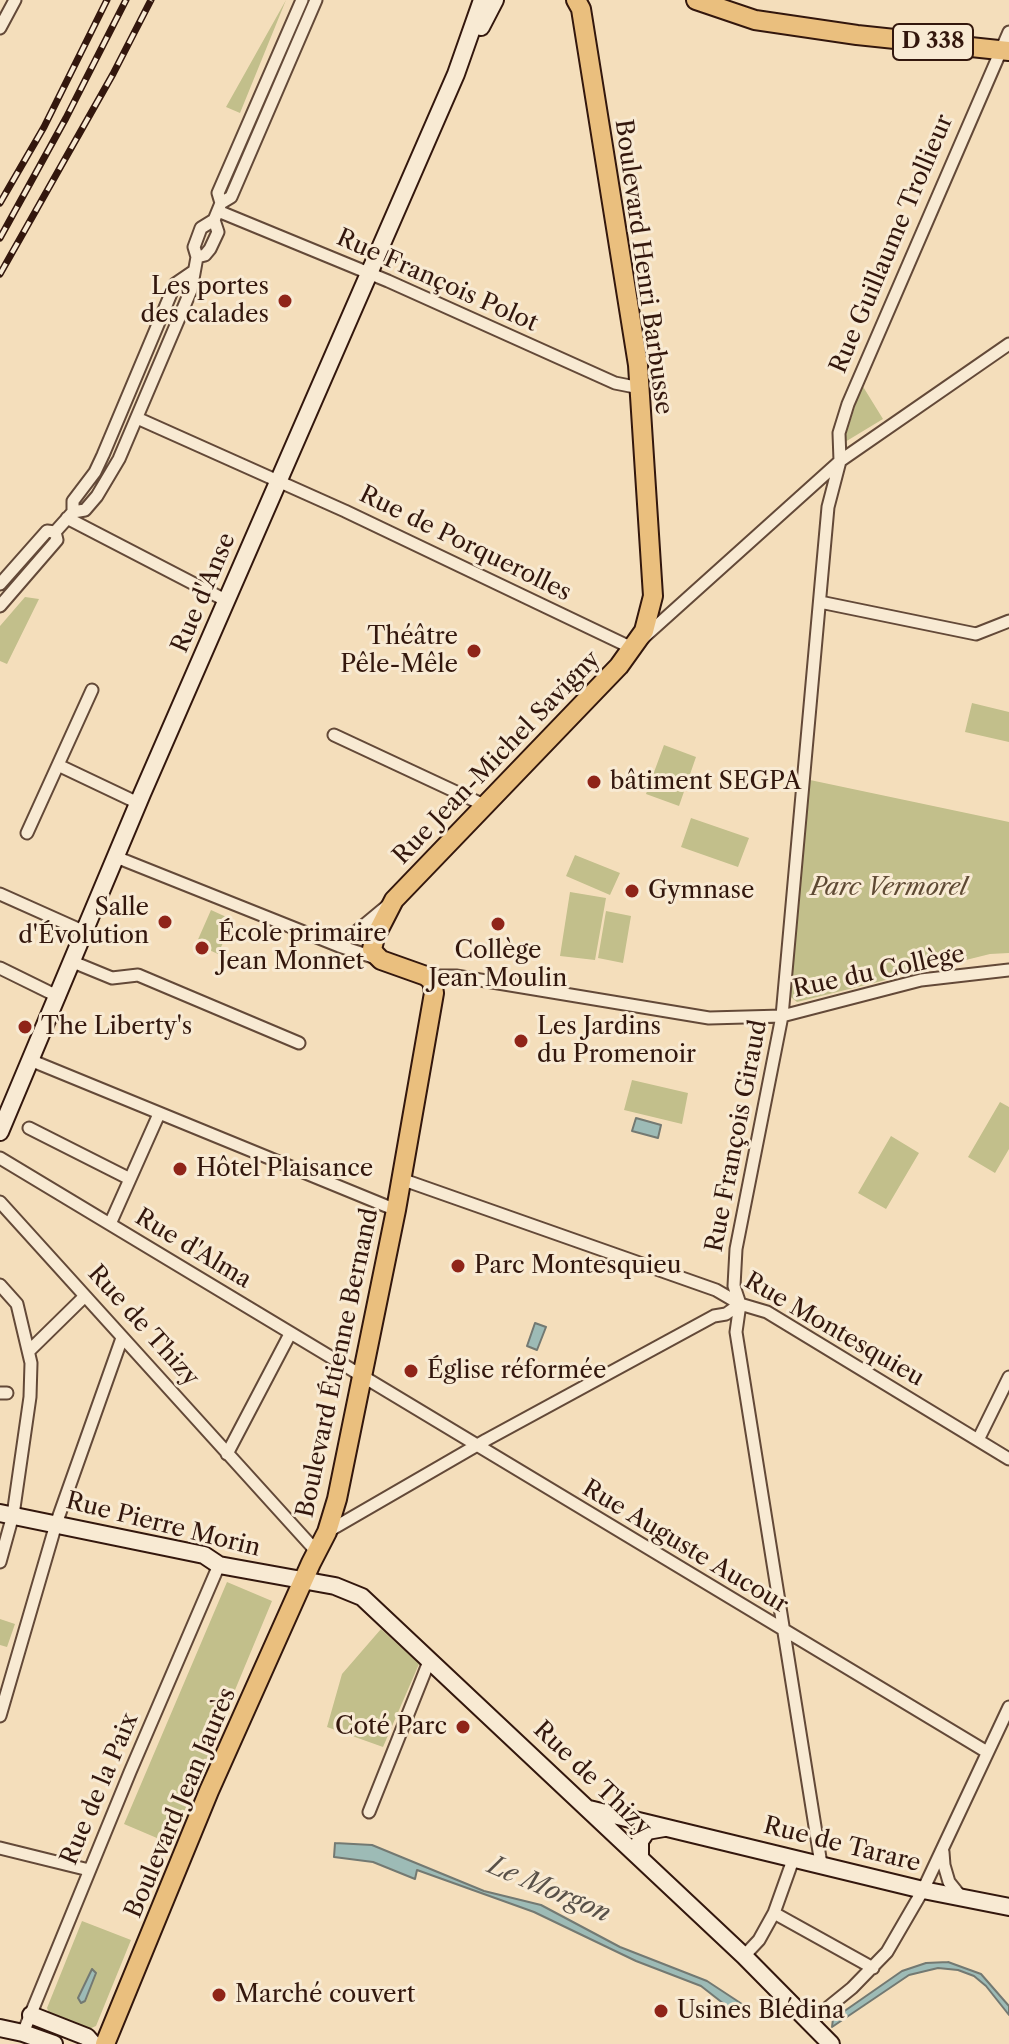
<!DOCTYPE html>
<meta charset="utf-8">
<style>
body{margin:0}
canvas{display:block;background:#f4debb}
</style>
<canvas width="1009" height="2044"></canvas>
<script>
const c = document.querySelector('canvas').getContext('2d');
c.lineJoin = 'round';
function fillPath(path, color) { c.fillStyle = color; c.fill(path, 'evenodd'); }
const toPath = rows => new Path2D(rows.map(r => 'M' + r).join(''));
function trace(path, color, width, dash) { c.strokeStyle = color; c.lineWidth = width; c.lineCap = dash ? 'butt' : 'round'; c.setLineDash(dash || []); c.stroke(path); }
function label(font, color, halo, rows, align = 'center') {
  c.font = font + ' "Libre Caslon Text",serif'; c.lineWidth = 6; c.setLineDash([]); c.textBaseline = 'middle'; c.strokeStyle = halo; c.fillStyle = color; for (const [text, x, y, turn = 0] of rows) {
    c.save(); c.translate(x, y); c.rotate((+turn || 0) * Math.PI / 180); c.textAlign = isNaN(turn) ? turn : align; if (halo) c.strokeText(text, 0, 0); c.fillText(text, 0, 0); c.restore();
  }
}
fillPath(toPath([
 [286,0,240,113,226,107],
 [862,385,883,419,845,442,844,440],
 [25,597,39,599,7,664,0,661,0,626],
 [972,703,1009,712,1009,742,965,732],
 [664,745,696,757,679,806,646,794],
 [810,780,1009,822,1009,953,990,954,797,1002,792,998,790,996],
 [691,818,749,838,738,867,681,847],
 [575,855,620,873,610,895,566,876],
 [570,892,606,898,595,960,560,956],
 [211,910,233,920,218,954,196,944],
 [606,911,631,916,623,963,598,958],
 [632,1080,688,1093,682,1124,624,1110],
 [1000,1102,1009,1107,1009,1149,995,1173,968,1157],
 [891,1136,919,1153,886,1209,858,1193],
 [227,1582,272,1601,171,1844,124,1824],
 [0,1619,15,1624,7,1647,0,1645],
 [381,1629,419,1664,383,1747,327,1727,342,1674],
 [82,1921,131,1940,96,2026,89,2029,50,2015,47,2008]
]), '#c2bf8b');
const water = toPath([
 [636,1118,661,1125,658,1138,632,1131,636,1118],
 [535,1323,546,1327,537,1350,527,1346,535,1323],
 [335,1843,372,1845,484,1891,541,1905,620,1947,707,1981,745,2006,739,2012,733,2011,701,1986,636,1961,534,1912,417,1870,415,1879,373,1862,334,1857,335,1843],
 [948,1962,981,1974,1009,2006,1009,2015,986,1986,974,1976,958,1970,938,1968,909,1975,832,2027,833,2019,902,1971,926,1963,948,1962],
 [92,1969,96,1973,85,2001,81,2003,78,1998,92,1969]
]);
fillPath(water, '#9dbbb6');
trace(water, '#737972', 2);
const street = toPath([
 [0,28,15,0],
 [221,203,218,193,302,0],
 [218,211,388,281,615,383,640,388],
 [197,257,205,255,210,249,218,232,214,220],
 [137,418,345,511,632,648,840,461,1009,344],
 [73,512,85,510,97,496,119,459,191,290,197,257,194,247,201,228,214,220,221,203,231,197,316,0],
 [67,518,227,601],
 [0,584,47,531,55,532],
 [820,602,976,634,1009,621],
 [0,606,57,540,55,532,73,512,73,501,95,472,103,455,175,284,194,271],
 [334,735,484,805],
 [58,765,138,803],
 [27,833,92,690],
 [116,857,339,946,376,958],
 [0,894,85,932],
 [339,946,387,906],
 [73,962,112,978,138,975,299,1043],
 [0,968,59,997],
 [427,976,456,976,709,1018,782,1016,921,980,1009,970],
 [30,1060,396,1210],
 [29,1128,130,1179],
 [0,1158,987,1752],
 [401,1179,716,1290,740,1304,767,1312,1009,1459],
 [0,1202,316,1551],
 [110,1224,159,1114],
 [0,1285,17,1304,31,1363,30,1397,13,1515,0,1562],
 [29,1351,84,1297],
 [0,1393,7,1393],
 [978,1440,1009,1377],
 [227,1454,290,1334],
 [327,1532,486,1440,714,1316,726,1314,740,1304],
 [0,1716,56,1524,122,1338],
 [369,1812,430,1659],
 [0,1848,89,1870],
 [943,1852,944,1865,949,1882,961,1897],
 [821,1864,736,1332,740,1304,734,1286,736,1249,782,1016,828,507,840,461,839,433,848,404,1009,32],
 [774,1913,873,1968],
 [744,1956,759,1940,774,1913,794,1857],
 [810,2022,852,1988,887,1952,923,1890,1009,1707],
 [23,2033,130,1772,219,1565]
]);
const secondary = toPath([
 [481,27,495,0],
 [0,1132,142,794,456,74,482,0],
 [0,1513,204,1555,219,1565,335,1586,362,1597,744,1956,831,2044],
 [589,1809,923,1890,1009,1907],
 [640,1858,640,1841,647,1831,664,1828],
 [31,2015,87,2037,93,2044],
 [0,2028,23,2033,54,2044]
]);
const primary = toPath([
 [696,0,755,20,857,35,1009,51],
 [105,2044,209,1791,311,1563,327,1532,337,1499,396,1210,434,993,432,981,426,976,381,960,375,954,372,949,375,937,394,900,619,666,644,631,653,596,638,365,581,9,576,0]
]);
trace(street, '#634938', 15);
trace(secondary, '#33170d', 20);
trace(primary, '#33170d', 22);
trace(street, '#f8ead3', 11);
trace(secondary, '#f8ead3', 16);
trace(primary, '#eabf7e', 18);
const rail = toPath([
 [0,203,44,127,107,0],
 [0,238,66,118,126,0],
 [0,274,113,74,151,0]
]);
trace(rail, '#33170d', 7);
trace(rail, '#f8ead3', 4, [12]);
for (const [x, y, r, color] of [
 [285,301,8,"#8f2418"],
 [474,651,8,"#8f2418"],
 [594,782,8,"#8f2418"],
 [632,891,8,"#8f2418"],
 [165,922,8,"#8f2418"],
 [498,924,8,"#8f2418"],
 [202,948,8,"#8f2418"],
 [25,1027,8,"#8f2418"],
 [521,1041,8,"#8f2418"],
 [180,1169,8,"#8f2418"],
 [458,1266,8,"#8f2418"],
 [411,1371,8,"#8f2418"],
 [463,1727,8,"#8f2418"],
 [219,1995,8,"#8f2418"],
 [661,2011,8,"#8f2418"]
]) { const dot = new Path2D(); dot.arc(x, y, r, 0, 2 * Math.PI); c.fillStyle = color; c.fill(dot); trace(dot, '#f8ead3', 3); }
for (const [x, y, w] of [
 [933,42,80]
]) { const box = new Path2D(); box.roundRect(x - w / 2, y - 18, w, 36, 6); c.fillStyle = '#f8ead3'; c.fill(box); trace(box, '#33170d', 2); }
label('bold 22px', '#33170d', null, [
 ["D 338",933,42]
]);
label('24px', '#33170d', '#f8ead3', [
 ["Rue Guillaume Trollieur",892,244,-67],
 ["Boulevard Henri Barbusse",643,267,82],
 ["Rue François Polot",437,281,24],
 ["Rue de Porquerolles",465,544,26],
 ["Rue d'Anse",204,593,-67],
 ["Rue Jean-Michel Savigny",497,758,-46],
 ["Rue du Collège",879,972,-12],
 ["Rue François Giraud",737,1136,-79],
 ["Rue d'Alma",193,1249,31],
 ["Rue de Thizy",143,1326,48],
 ["Rue Montesquieu",834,1330,30],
 ["Boulevard Étienne Bernand",338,1363,-78],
 ["Rue Pierre Morin",163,1525,14],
 ["Rue Auguste Aucour",685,1547,31],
 ["Rue de Thizy",592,1779,44],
 ["Rue de la Paix",100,1789,-67],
 ["Boulevard Jean Jaurès",181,1803,-67],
 ["Rue de Tarare",842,1845,14]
]);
label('24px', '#33170d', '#f8ead3', [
 ["Les portes",269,287,"right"],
 ["des calades",269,315,"right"],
 ["Théâtre",458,637,"right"],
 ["Pêle-Mêle",458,665,"right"],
 ["bâtiment SEGPA",610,782],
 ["Gymnase",648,891],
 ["Salle",149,908,"right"],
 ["d'Évolution",149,936,"right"],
 ["École primaire",218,934],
 ["Jean Monnet",218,962],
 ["Collège",498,951,"center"],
 ["Jean Moulin",498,979,"center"],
 ["The Liberty's",41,1027],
 ["Les Jardins",537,1027],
 ["du Promenoir",537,1055],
 ["Hôtel Plaisance",196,1169],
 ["Parc Montesquieu",474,1266],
 ["Église réformée",427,1371],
 ["Coté Parc",447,1727,"right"],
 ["Marché couvert",235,1995],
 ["Usines Blédina",677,2011]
], 'left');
label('italic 24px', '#5e4933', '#f8ead3', [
 ["Parc Vermorel",889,888]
]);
label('italic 26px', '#585048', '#f8ead3', [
 ["Le Morgon",549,1890,23]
]);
</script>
